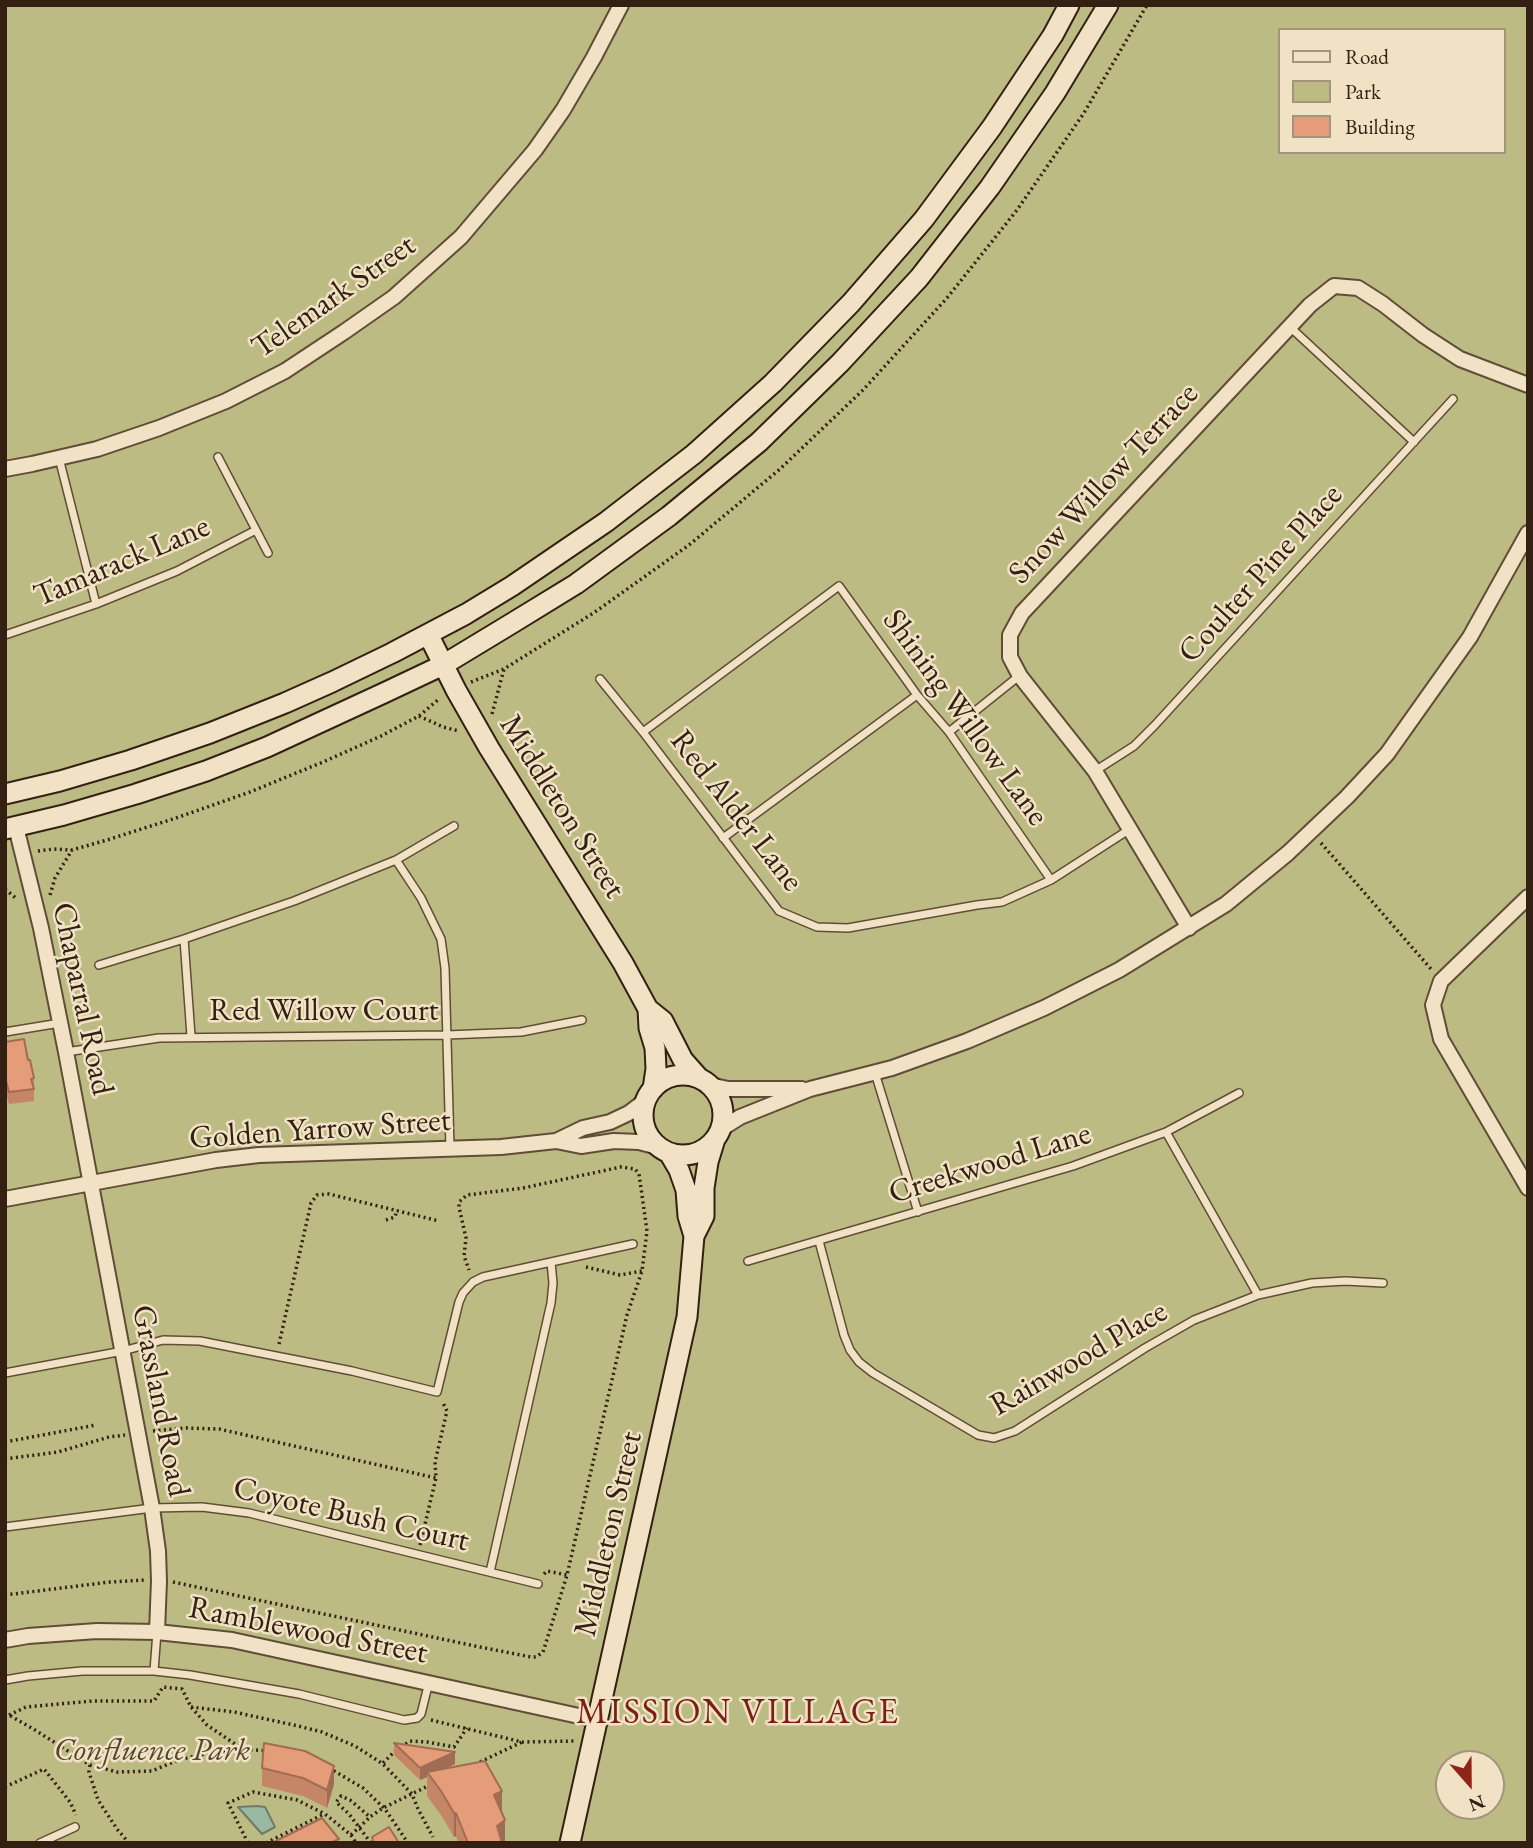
<!DOCTYPE html>
<style>
body{margin:0}
#map{position:relative;width:1533px;height:1848px;overflow:hidden;background:#ead3a6;font-family:"EB Garamond",serif}
canvas{display:block}
.frame{position:absolute;inset:0;border:7px solid #332012;pointer-events:none}
.legend{position:absolute;left:1278px;top:28px;width:228px;height:126px;box-sizing:border-box;background:#f1e2c5;border:2px solid #a5947d;margin:0;padding:9px 12px;list-style:none;font-size:21px;color:#332012}
.legend li{display:flex;align-items:center;gap:14px;height:35px}
.legend b{width:35px;border:2px solid #a5947d}
.north{position:absolute;left:1435px;top:1750px;width:70px;height:70px;box-sizing:border-box;background:#f1e2c5;border:2px solid #a5947d;border-radius:50%;rotate:159deg;font-size:19px;font-weight:700;line-height:28px;text-align:center;color:#332012}
.north::after{content:'';display:block;margin:auto;width:24px;height:32px;background:#8f2418;clip-path:polygon(50% 0,100% 100%,50% 72%,0 100%)}
</style>
<div id="map">
<canvas width="1533" height="1848"></canvas>
<div class="frame"></div>
<ul class="legend">
<li><b style="height:9px;background:#f1e2c5"></b>Road</li>
<li><b style="height:19px;background:#bcbb83"></b>Park</li>
<li><b style="height:19px;background:#e59c78"></b>Building</li>
</ul>
<div class="north">N</div>
</div>
<script>
const c = document.querySelector('canvas').getContext('2d');
c.lineJoin = 'round';
function fillPath(path, color) { c.fillStyle = color; c.fill(path, 'evenodd'); }
const toPath = rows => new Path2D(rows.map(r => 'M' + r).join(''));
function trace(path, color, width, dash) { c.strokeStyle = color; c.lineWidth = width; c.lineCap = dash ? 'butt' : 'round'; c.setLineDash(dash || []); c.stroke(path); }
function label(font, color, halo, rows, align = 'center') {
  c.font = font + ' "EB Garamond",serif'; c.lineWidth = 5; c.setLineDash([]); c.textBaseline = 'middle'; c.strokeStyle = halo; c.fillStyle = color; for (const [text, x, y, turn = 0] of rows) {
    c.save(); c.translate(x, y); c.rotate((+turn || 0) * Math.PI / 180); c.textAlign = isNaN(turn) ? turn : align; if (halo) c.strokeText(text, 0, 0); c.fillText(text, 0, 0); c.restore();
  }
}
fillPath(toPath([
 [5,5,1528,5,1528,1843,5,1843],
 [1279,30,1503,30,1503,152,1279,152],
 [1449,1764,1491,1764,1491,1806,1449,1806]
]), '#bcbb83');
const water = toPath([
 [257,1806,265,1807,275,1827,262,1834,238,1807,257,1806]
]);
fillPath(water, '#99b9a2');
trace(water, '#707c68', 2);
const lane = toPath([
 [1290,327,1414,442],
 [218,457,268,553],
 [59,458,96,604],
 [5,635,96,604,177,571,256,530],
 [600,679,643,732,779,911,817,927,848,928,977,905,1002,902,1051,880,1130,829],
 [643,732,839,586,917,695,949,732,1051,880],
 [949,732,1019,676],
 [1095,771,1134,746,1155,725,1453,399],
 [723,838,917,695],
 [396,860,421,898,441,939,445,968,450,1148],
 [184,939,191,1036],
 [99,965,184,939,294,901,396,860,454,826],
 [5,1032,60,1023],
 [66,1052,159,1038,447,1035,521,1032,582,1020],
 [875,1073,918,1212],
 [1166,1132,1258,1295],
 [819,1241,844,1335,850,1350,859,1362,873,1373,978,1435,994,1438,1015,1431,1145,1348,1194,1320,1258,1295,1312,1283,1345,1281,1383,1283],
 [748,1261,1073,1166,1166,1132,1239,1093],
 [5,1373,123,1351,163,1340,200,1341,352,1371,437,1392,459,1302,463,1293,473,1282,483,1277,633,1244],
 [5,1527,152,1508,202,1507,249,1513,538,1584],
 [490,1572,551,1303,553,1283,551,1262],
 [154,1671,157,1632],
 [5,1680,28,1676,82,1671,154,1671,190,1675,299,1694,404,1720,417,1718,421,1714,429,1682],
 [40,1843,75,1827]
]);
const street = toPath([
 [5,469,32,464,97,449,159,428,226,401,285,371,344,332,394,297,461,237,535,150,563,110,594,57,621,5],
 [16,827,41,928,66,1052,152,1508,158,1551,159,1581,157,1632],
 [1528,897,1441,981,1433,1005,1441,1039,1528,1188],
 [1189,928,1095,771,1020,676,1010,657,1010,635,1022,613,1310,305,1334,286,1358,288,1383,304,1423,335,1460,359,1528,385],
 [710,1085,728,1089,802,1089],
 [721,1129,740,1117,810,1089,892,1068,967,1041,1044,1008,1119,970,1226,904,1288,853,1347,797,1387,754,1470,637,1528,533],
 [556,1141,581,1146,614,1141,639,1142,658,1147],
 [5,1199,216,1160,259,1155,501,1147,556,1141,583,1128,610,1122,629,1113,646,1100],
 [5,1640,28,1636,97,1631,157,1632,232,1640,597,1720]
]);
const secondary = toPath([
 [428,634,456,690,489,748,623,963,648,1009,663,1021,683,1060,699,1078],
 [5,794,60,781,131,760,210,733,285,703,332,682,392,653,466,614,512,586,606,522,694,454,773,383,851,303,924,219,992,127,1053,35,1069,5],
 [5,829,64,815,136,794,206,771,267,747,386,692,443,665,514,622,576,584,669,516,759,442,840,363,919,278,990,187,1055,93,1108,5],
 [648,1009,649,1028,655,1048,656,1069,653,1089],
 '643 1115a40 40 0 1 1 80 0a40 40 0 1 1-80 0Z',
 [694,1236,704,1216,704,1188,708,1162,715,1139],
 [570,1843,687,1317,694,1236,688,1216,686,1190,679,1170,669,1153]
]);
trace(lane, '#614d37', 10);
trace(street, '#614d37', 18);
trace(secondary, '#332012', 23);
trace(toPath([
 [471,682,504,669,595,612,689,545,780,469,863,390,947,298,1017,210,1084,113,1147,5],
 [492,714,504,669],
 [419,716,443,727,459,731],
 [1321,843,1431,969],
 [38,851,54,849,72,850,107,840,176,818,250,792,323,762,381,736,419,716,439,699],
 [5,889,17,899],
 [50,895,55,878,72,850],
 [386,1220,395,1217,397,1210],
 [586,1267,620,1275,642,1271],
 [279,1344,311,1203,317,1195,329,1194,439,1221],
 [153,1431,186,1428,219,1429,436,1478],
 [5,1442,96,1425],
 [5,1459,58,1452,109,1437,125,1435],
 [420,1545,436,1478,435,1462,447,1411,443,1403],
 [544,1574,547,1571,567,1575],
 [173,1582,475,1646,531,1657,536,1657,543,1652,567,1575,627,1315,642,1271,647,1231,639,1174,635,1169,621,1167,523,1188,467,1195,459,1202,459,1207,466,1238,464,1256,469,1270],
 [5,1595,110,1582,145,1580],
 [191,1707,234,1712,298,1726,322,1732,355,1746,383,1764,412,1794,418,1809,433,1837],
 [5,1715,9,1715,35,1730,90,1765,117,1772,152,1771,178,1760,213,1752,243,1749,268,1751],
 [9,1715,26,1707,93,1701,154,1701,163,1687,182,1689,191,1707,207,1725,241,1748],
 [431,1720,522,1742,575,1741],
 [401,1747,410,1741,427,1742,454,1747,467,1728],
 [480,1762,522,1742],
 [383,1763,395,1751],
 [90,1765,89,1772,98,1800,117,1829,129,1843],
 [329,1768,363,1788,385,1809,408,1843],
 [5,1787,44,1769,70,1802,76,1815],
 [351,1835,370,1817],
 [248,1843,228,1803,253,1792,297,1800,325,1814,351,1835,356,1843],
 [266,1843,324,1814],
 [371,1843,349,1814,336,1802,341,1796,350,1800,370,1817,383,1808,428,1786]
]), '#332012', 3.5, [2, 3.5]);
trace(lane, '#f1e2c5', 7);
trace(street, '#f1e2c5', 14);
trace(secondary, '#f1e2c5', 19);
fillPath(toPath([
 [5,1042,28,1060,34,1078,34,1101,9,1104,5,1089],
 [394,1743,455,1764,447,1768,502,1813,505,1843,458,1843,456,1836,454,1837,441,1815,427,1796,427,1777,420,1780,394,1755],
 [262,1768,334,1784,327,1808,303,1796,262,1786]
]), '#c58667');
fillPath(toPath([
 [455,1752,455,1764,430,1776,427,1772,427,1777,420,1780,420,1768],
 [334,1766,334,1784,327,1808,327,1790],
 [502,1791,502,1815,494,1795],
 [454,1813,456,1813,456,1836,454,1837],
 [505,1820,505,1843,497,1843,497,1826]
]), '#a06d54');
const building = toPath([
 [24,1039,28,1060,30,1060,34,1078,31,1079,34,1089,9,1092,5,1077,5,1042,24,1039],
 [264,1743,305,1751,334,1766,327,1790,303,1778,262,1768,264,1743],
 [394,1743,455,1752,420,1768,394,1743],
 [485,1761,502,1791,494,1795,505,1820,497,1826,502,1843,468,1843,456,1813,454,1813,441,1791,427,1772,485,1761],
 [322,1818,339,1839,330,1843,272,1843,322,1818],
 [389,1827,399,1843,374,1843,372,1837,389,1827]
]);
fillPath(building, '#e59c78');
trace(building, '#a06d54', 2);
label('32px', '#332012', '#f1e2c5', [
 ["Telemark Street",334,297,-35],
 ["Snow Willow Terrace",1104,484,-47],
 ["Tamarack Lane",122,562,-23],
 ["Coulter Pine Place",1261,574,-48],
 ["Shining Willow Lane",965,718,54],
 ["Middleton Street",562,807,58],
 ["Red Alder Lane",736,811,52],
 ["Chaparral Road",82,999,78],
 ["Red Willow Court",324,1011],
 ["Golden Yarrow Street",320,1130,-4],
 ["Creekwood Lane",990,1164,-17],
 ["Rainwood Place",1079,1359,-30],
 ["Grassland Road",160,1401,79],
 ["Coyote Bush Court",351,1515,13],
 ["Middleton Street",609,1534,-77],
 ["Ramblewood Street",308,1631,11]
]);
label('italic 32px', '#55472e', '#f1e2c5', [
 ["Confluence Park",152,1751]
]);
c.letterSpacing = '2px';
label('35px', '#7a1f14', '#f1e2c5', [
 ["MISSION VILLAGE",738,1713]
]);
c.letterSpacing = '0px';
</script>
